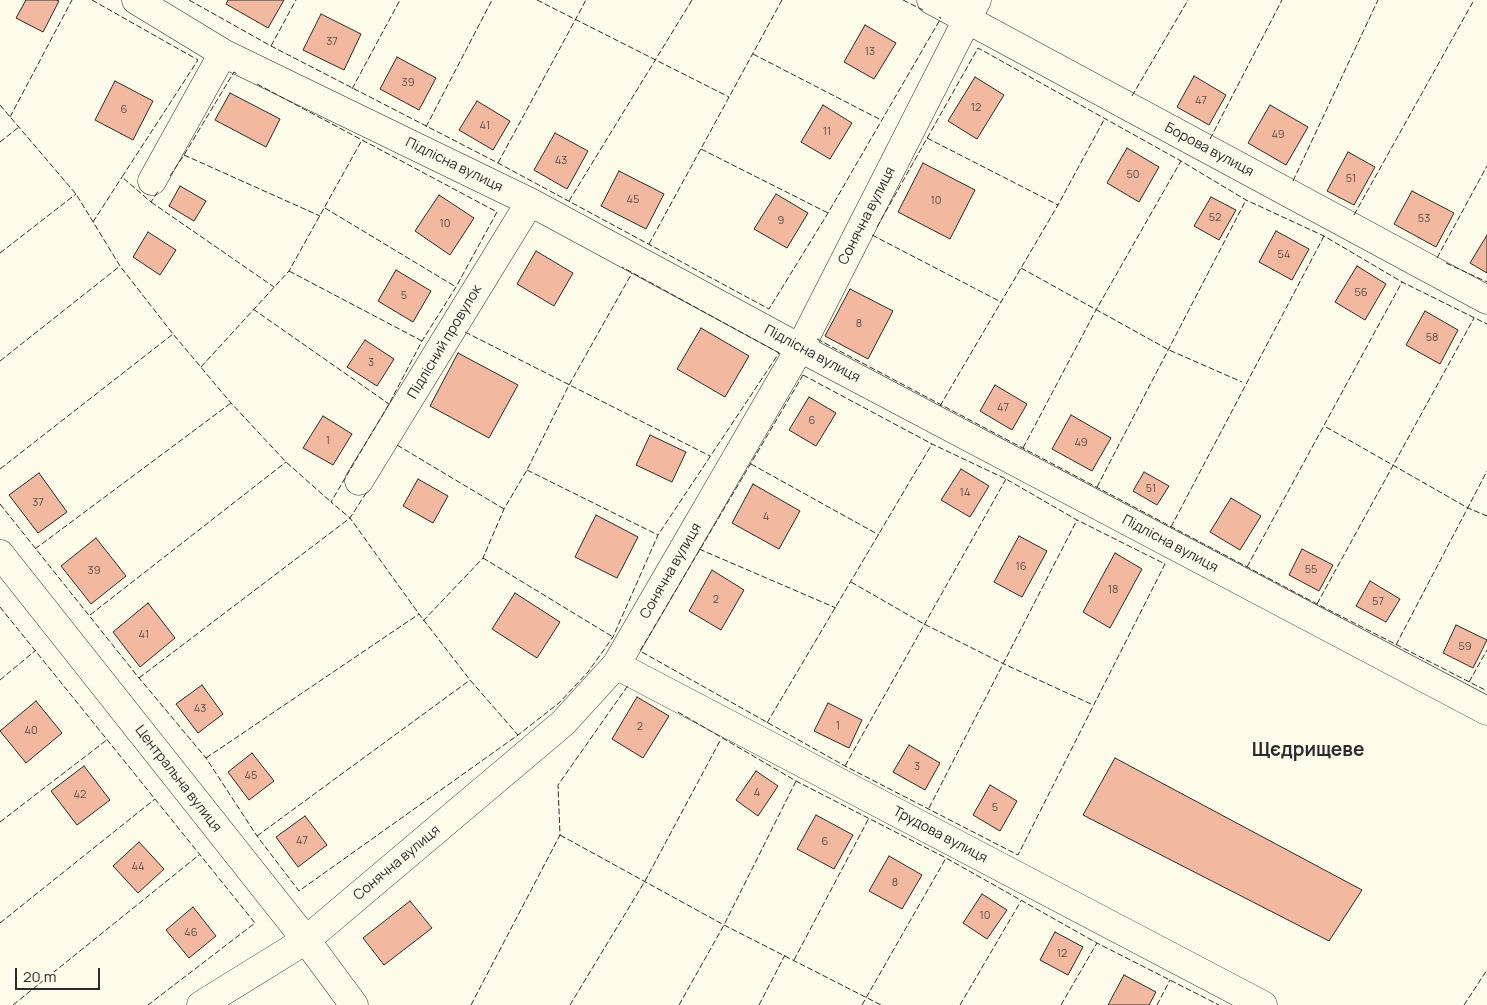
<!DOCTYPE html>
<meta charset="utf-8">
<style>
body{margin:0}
#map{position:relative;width:1487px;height:1005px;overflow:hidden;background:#fdfbea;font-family:Manrope,sans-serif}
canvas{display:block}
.scale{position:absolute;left:15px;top:968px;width:85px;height:22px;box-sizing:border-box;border:2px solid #2b2b2b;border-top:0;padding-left:6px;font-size:15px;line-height:18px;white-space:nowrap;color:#2b2b2b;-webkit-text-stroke:4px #fdfbea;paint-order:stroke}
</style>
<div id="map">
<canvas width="1487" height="1005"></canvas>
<div class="scale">20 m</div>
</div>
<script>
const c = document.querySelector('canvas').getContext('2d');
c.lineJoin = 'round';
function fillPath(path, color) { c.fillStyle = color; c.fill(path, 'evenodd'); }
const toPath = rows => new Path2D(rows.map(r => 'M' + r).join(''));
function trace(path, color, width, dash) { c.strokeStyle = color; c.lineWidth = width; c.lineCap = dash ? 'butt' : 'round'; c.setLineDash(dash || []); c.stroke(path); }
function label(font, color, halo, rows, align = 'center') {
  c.font = font + ' Manrope,sans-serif'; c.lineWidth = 4; c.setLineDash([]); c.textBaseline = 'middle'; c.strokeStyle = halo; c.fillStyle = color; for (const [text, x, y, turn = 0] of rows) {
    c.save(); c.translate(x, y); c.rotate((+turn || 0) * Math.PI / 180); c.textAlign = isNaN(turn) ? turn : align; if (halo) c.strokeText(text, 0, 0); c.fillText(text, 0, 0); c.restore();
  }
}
const building = toPath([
 [26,0,56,0,59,1,43,32,16,18,26,0],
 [228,0,284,0,268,28,226,4,228,0],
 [321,14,361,34,344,70,303,50,321,14],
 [865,25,896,43,874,79,844,62,865,25],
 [397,57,436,78,419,110,380,89,397,57],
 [1194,76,1226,95,1209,125,1177,107,1194,76],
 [975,77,1004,95,977,139,948,121,975,77],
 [115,81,153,101,133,140,95,120,115,81],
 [230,93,280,119,266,147,215,120,230,93],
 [477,101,510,121,493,150,459,130,477,101],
 [823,105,852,123,830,159,801,142,823,105],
 [1270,105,1308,127,1286,165,1248,143,1270,105],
 [555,133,588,151,567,189,534,170,555,133],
 [1127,148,1159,167,1139,202,1107,183,1127,148],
 [1348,152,1375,167,1354,205,1327,191,1348,152],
 [923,163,975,190,950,239,898,212,923,163],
 [619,171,664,194,646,229,601,206,619,171],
 [180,186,206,201,194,221,169,206,180,186],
 [1412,191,1454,213,1436,247,1394,224,1412,191],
 [776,194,808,213,787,248,754,229,776,194],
 [439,195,474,218,450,255,415,231,439,195],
 [1211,197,1236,210,1219,240,1194,226,1211,197],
 [1276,231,1309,249,1292,280,1259,262,1276,231],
 [148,232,176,250,160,275,133,257,148,232],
 [1487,235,1487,273,1470,263,1487,235],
 [536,251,573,273,554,306,517,284,536,251],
 [1357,266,1386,284,1365,320,1335,302,1357,266],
 [396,270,431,291,413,322,378,301,396,270],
 [850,289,893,311,868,359,825,336,850,289],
 [1425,311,1458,330,1440,364,1406,345,1425,311],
 [701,328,749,356,725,397,677,369,701,328],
 [365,340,394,359,377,386,347,367,365,340],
 [458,353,518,385,489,438,430,406,458,353],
 [995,385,1027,404,1012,430,980,411,995,385],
 [809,397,836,413,816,446,789,430,809,397],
 [1071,415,1111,438,1092,471,1052,449,1071,415],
 [323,416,352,434,333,465,303,448,323,416],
 [650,435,686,452,672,482,636,465,650,435],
 [961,469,989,486,970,517,941,500,961,469],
 [1144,472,1169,486,1157,505,1133,491,1144,472],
 [39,473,67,512,38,533,9,495,39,473],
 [418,479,448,496,433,523,403,506,418,479],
 [753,484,800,511,779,549,732,523,753,484],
 [1231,498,1261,516,1240,550,1210,532,1231,498],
 [596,515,638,537,617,578,575,557,596,515],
 [1019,536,1047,551,1022,597,994,582,1019,536],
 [96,538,126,576,91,604,61,566,96,538],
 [1302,549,1333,565,1319,591,1289,575,1302,549],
 [1115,553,1142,569,1110,628,1083,612,1115,553],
 [712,570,744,590,721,630,689,611,712,570],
 [1370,581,1400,599,1386,622,1356,606,1370,581],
 [515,593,560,622,537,658,492,629,515,593],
 [148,603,175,638,140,667,113,632,148,603],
 [1456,625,1487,640,1473,668,1443,653,1456,625],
 [202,685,223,714,198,733,176,704,202,685],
 [637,697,669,716,643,758,612,739,637,697],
 [36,701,62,733,26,763,0,731,36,701],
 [828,703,862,720,849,748,814,731,828,703],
 [909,745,940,763,925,790,893,772,909,745],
 [252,753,274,781,249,800,228,772,252,753],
 [1115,758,1362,890,1329,941,1083,815,1115,758],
 [84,766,110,800,77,825,51,791,84,766],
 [756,771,778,786,758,816,736,800,756,771],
 [990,785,1017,801,1000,831,973,815,990,785],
 [816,815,853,835,834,869,797,849,816,815],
 [305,816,327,845,298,867,276,837,305,816],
 [139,842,164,869,138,893,113,866,139,842],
 [889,856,922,875,902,909,869,891,889,856],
 [982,894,1007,910,987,939,963,923,982,894],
 [410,901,432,928,384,965,363,938,410,901],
 [193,907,216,936,189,958,166,930,193,907],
 [1055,932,1083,947,1068,975,1040,960,1055,932],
 [1124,975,1156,992,1149,1005,1108,1005,1124,975]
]);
fillPath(building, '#f2b8a0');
trace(building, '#2b2b2b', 1);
const minor = toPath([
 [136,0,223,53,530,202,800,348,1487,711],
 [931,0,1487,300],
 [152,181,223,53],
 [359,481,530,202],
 [0,554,306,940,354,1005],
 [616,665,1263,1005],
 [201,1005,306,940,563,723,616,665,800,348,977,0]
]);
trace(minor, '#2b2b2b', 29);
trace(minor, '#fdfbea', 28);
trace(toPath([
 [92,0,198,60,122,177,151,202,159,190],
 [189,0,271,46,498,163,769,309,828,213,941,18,939,17],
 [537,0,729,97],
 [903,0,923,10],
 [271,46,296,0],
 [753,54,881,120],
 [257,84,497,212,456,287,422,341,389,404,331,502,350,518,419,614,470,680,518,735],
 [352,89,400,0],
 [1132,96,1188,0],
 [0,105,76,194,120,266,173,334,231,403,286,462,331,502],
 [10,117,72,0],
 [426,127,492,0],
 [927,138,1058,205],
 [1210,139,1282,0],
 [0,142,19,127],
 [701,149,828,213],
 [184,155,320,216],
 [498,163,586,0],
 [170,176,184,155,234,72,237,74],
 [1293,181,1378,0],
 [569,201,692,0],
 [151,202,274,287],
 [325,208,456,287],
 [1354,215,1474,0],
 [93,222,122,177],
 [877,227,978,48,1181,161,1246,200,1324,236,1402,282,1487,324],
 [872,235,1001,302],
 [649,244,782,0],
 [0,253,76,194],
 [1437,258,1487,166],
 [1446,263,1487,282],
 [1021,268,1169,350,1242,382],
 [289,271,422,341],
 [253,309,389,404],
 [465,332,710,456],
 [817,339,1317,604,1487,691],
 [0,361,120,266],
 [201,367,289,271,362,140],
 [803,375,932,444,1006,479,1077,520,1165,564,1018,855,845,766,640,651,803,375],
 [940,406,1058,205,1105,118],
 [1326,427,1468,508,1487,516],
 [397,445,504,509],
 [1023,448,1096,310,1181,161],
 [751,464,879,535],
 [0,469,173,334],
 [527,470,658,535],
 [1097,487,1246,200],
 [0,504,139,678,206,758,257,836,299,891,518,735,559,703,588,672,613,637,658,535,779,353,622,267],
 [1171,527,1324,236],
 [35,549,231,403],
 [699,549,836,608],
 [483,558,613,637],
 [1247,567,1402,282],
 [851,582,924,624,1004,664,1091,704],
 [1317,604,1474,318],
 [0,607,255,923,148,1005],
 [90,615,286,462],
 [423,621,483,558,504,509,527,470,569,385,632,273],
 [1396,645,1487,471],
 [139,678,350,518,368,490],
 [0,680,36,650],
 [1469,682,1487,650],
 [678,712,796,781,946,858,1097,943,1219,1005],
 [767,723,932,444],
 [206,758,419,614],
 [845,766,1006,479],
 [929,808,1077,520],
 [0,822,108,739],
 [560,835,724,925,881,1005],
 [257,836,470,680],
 [0,923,155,799],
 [794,960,869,818],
 [13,1005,199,855],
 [471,1005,560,835,558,785,629,684],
 [570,1005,645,881,721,739],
 [679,1005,724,925,796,781],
 [759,1005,785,955],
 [862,1005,946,858],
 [960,1005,1021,901],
 [1061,1005,1097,943],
 [1157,1005,1170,980],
 [1464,1005,1487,970]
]), '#2b2b2b', 1, [6, 2.5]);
label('11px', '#5d4e48', null, [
 ["37",332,42],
 ["13",870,52],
 ["39",408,83],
 ["47",1201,101],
 ["12",976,108],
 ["6",124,110],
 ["41",485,126],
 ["11",827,132],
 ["49",1278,135],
 ["43",561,161],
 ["50",1133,175],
 ["51",1351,179],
 ["45",633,200],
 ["10",936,201],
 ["52",1215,218],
 ["53",1424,219],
 ["9",781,221],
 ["10",445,224],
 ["54",1284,255],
 ["56",1361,293],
 ["5",404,296],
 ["8",859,324],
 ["58",1432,338],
 ["3",371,363],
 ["47",1003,408],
 ["6",812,421],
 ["1",328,441],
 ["49",1081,443],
 ["51",1151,489],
 ["14",965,493],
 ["37",38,503],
 ["4",766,517],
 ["16",1021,567],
 ["55",1311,570],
 ["39",94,571],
 ["18",1113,590],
 ["2",716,600],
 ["57",1378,602],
 ["41",144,635],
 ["59",1465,647],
 ["43",200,709],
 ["1",838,726],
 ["2",640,727],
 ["40",31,731],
 ["3",917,767],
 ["45",251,776],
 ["4",757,793],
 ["42",80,795],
 ["5",995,808],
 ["47",302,841],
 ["6",825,842],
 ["44",138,867],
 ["8",895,883],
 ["10",985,916],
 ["46",191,933],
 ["12",1062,954]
]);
label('14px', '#2b2b2b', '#fdfbea', [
 ["Борова вулиця",1209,150,28],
 ["Підлісна вулиця",454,165,26],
 ["Сонячна вулиця",867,216,-63],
 ["Підлісний провулок",445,342,-59],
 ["Підлісна вулиця",812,354,28],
 ["Підлісна вулиця",1170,544,28],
 ["Сонячна вулиця",671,571,-60],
 ["Центральна вулиця",178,779,52],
 ["Трудова вулиця",940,835,28],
 ["Сонячна вулиця",397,863,-40]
]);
label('bold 19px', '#2b2b2b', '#fdfbea', [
 ["Щєдрищеве",1308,751]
]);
</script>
